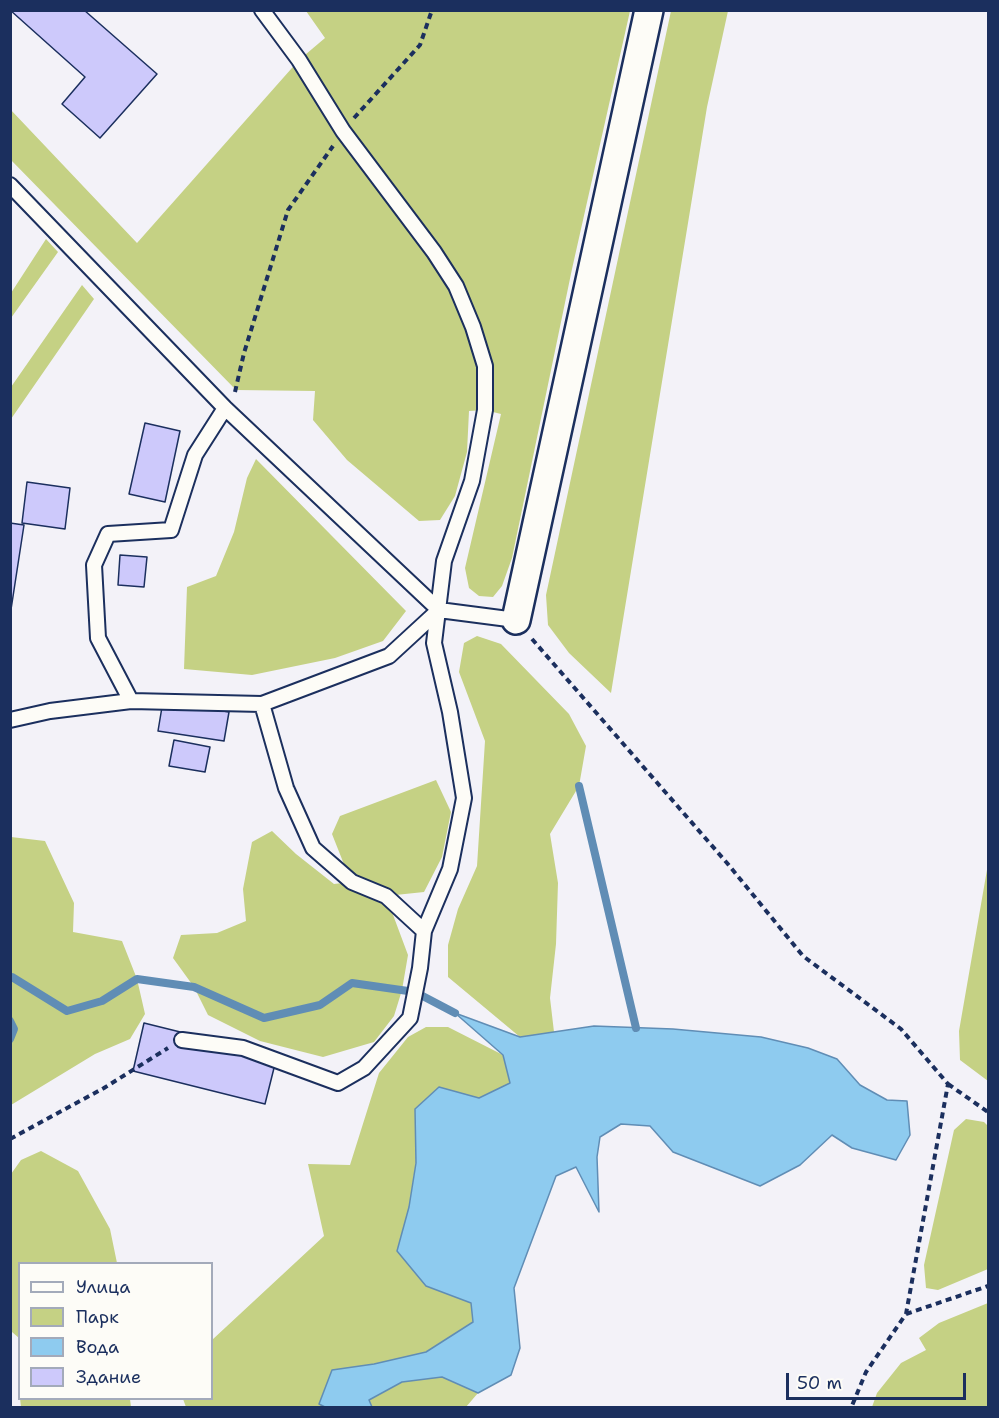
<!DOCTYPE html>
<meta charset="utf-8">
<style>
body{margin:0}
#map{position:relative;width:999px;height:1418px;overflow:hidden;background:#f3f2f8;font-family:"Shantell Sans",sans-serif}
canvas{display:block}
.frame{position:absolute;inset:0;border:12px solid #1b2f5e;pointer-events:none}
.legend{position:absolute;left:18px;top:1262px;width:195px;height:138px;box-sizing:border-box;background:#fdfcf7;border:2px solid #a3aaba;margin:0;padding:8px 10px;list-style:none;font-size:18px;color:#1b2f5e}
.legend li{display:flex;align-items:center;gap:12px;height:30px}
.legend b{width:30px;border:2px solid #a3aaba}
.scale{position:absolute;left:786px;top:1373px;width:180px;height:27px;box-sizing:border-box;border:3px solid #1b2f5e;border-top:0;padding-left:8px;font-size:18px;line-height:21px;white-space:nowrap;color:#1b2f5e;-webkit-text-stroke:4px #fdfcf7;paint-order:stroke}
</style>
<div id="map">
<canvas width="999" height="1418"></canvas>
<div class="frame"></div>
<ul class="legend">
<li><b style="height:8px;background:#fdfcf7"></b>Улица</li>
<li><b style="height:16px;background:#c5d184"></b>Парк</li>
<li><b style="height:16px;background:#8ecbef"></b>Вода</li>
<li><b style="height:16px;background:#cdc9fb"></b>Здание</li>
</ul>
<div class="scale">50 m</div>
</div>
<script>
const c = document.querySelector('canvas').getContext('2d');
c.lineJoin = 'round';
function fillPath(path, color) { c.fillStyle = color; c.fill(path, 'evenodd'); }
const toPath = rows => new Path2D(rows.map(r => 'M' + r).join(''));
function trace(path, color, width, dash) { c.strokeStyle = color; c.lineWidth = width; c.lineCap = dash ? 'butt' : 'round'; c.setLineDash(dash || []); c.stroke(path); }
fillPath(toPath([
 [306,11,630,11,572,269,512,558,502,586,493,597,479,596,469,588,465,568,501,414,485,410,469,411,467,452,455,496,440,520,419,521,347,460,313,420,315,391,236,390,11,160,10,109,137,243,299,60,325,38],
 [671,11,728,11,707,107,611,693,569,653,548,625,546,595],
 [46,239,58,252,11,318,11,293],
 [82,285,94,299,11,419,11,387],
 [256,459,406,611,383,641,335,658,252,675,184,669,187,587,216,576,234,532,247,478],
 [477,636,501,644,569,714,586,746,579,786,550,834,558,883,556,944,550,998,554,1032,520,1037,448,977,448,945,458,909,477,866,485,741,459,672,464,643],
 [436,780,451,812,442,857,424,892,386,896,408,955,402,990,394,1016,374,1042,323,1057,260,1041,208,1015,194,987,173,958,181,935,217,933,246,921,243,889,252,842,272,831,296,854,334,884,351,882,332,834,340,816],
 [11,837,45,841,74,903,73,932,122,941,137,979,145,1014,130,1039,95,1054,11,1105],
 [988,864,988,1081,960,1060,959,1031],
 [426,1027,448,1027,503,1055,510,1083,479,1098,439,1087,415,1109,416,1162,409,1207,426,1286,472,1303,473,1322,426,1352,374,1364,332,1370,319,1404,325,1407,186,1407,183,1399,212,1398,212,1340,324,1236,308,1164,350,1165,379,1073,408,1037],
 [966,1119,984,1122,988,1126,988,1269,938,1290,926,1288,924,1265,954,1130],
 [41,1151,78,1171,110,1229,117,1263,20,1264,19,1338,12,1332,10,1319,11,1174,21,1160],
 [988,1303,988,1407,872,1407,877,1393,901,1363,926,1350,919,1338,939,1323],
 [442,1377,478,1393,466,1407,372,1407,369,1400,402,1382],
 [20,1398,130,1399,131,1407,21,1407]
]), '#c5d184');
const water = toPath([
 [455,1013,520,1037,594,1026,673,1029,761,1037,808,1048,837,1059,860,1085,887,1100,907,1101,910,1135,896,1160,852,1148,832,1135,800,1165,760,1186,673,1152,650,1126,621,1124,600,1137,597,1157,599,1212,576,1167,556,1176,514,1288,520,1348,511,1375,478,1393,442,1377,402,1382,369,1400,372,1407,325,1407,319,1404,332,1370,374,1364,426,1352,473,1322,471,1303,426,1286,397,1251,409,1207,416,1163,415,1109,439,1087,479,1098,510,1083,503,1055,455,1013]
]);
fillPath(water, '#8ecbef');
trace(water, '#608db5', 1.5);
trace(toPath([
 [579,786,636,1028],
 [10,978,12,977,67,1011,102,1001,137,979,194,987,264,1018,320,1005,352,983,415,992,455,1013],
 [10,1021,14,1029,10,1039]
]), '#608db5', 8);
const building = toPath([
 [10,10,84,10,157,74,100,138,62,104,85,77,10,10],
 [145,423,180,431,165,502,129,494,145,423],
 [27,482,70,488,65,529,22,523,27,482],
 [10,523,24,525,10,616,10,523],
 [120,555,147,557,144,587,118,585,120,555],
 [163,701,229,712,224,741,158,731,163,701],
 [174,740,210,747,205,772,169,766,174,740],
 [144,1023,277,1056,265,1104,133,1071,144,1023]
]);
fillPath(building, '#cdc9fb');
trace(building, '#1b2f5e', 1.5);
const service = toPath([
 [10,185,225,408,439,610],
 [131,701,98,638,94,565,108,534,171,530,195,455,225,408],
 [262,704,286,788,313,848,352,882,386,896,424,931],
 [10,720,50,711,131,701,262,704,389,656,439,610,516,620],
 [182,1040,243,1048,338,1083,364,1068,410,1018,420,968,424,931,450,869,464,798,450,712,434,643,444,561,472,481,485,410,485,366,473,327,456,286,434,252,343,131,299,60,262,10]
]);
const minor = toPath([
 [516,620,649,10]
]);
trace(service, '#1b2f5e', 18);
trace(minor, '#1b2f5e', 32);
trace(toPath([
 [354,118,420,45,432,10],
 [235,392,244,353,288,210,333,146],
 [532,639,727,863,803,956,901,1029,948,1084,906,1314,866,1372,851,1408],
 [948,1084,988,1112],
 [10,1139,104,1088,168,1048],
 [906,1314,988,1286]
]), '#1b2f5e', 4, [6, 4.5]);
trace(service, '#fdfcf7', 14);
trace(minor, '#fdfcf7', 27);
</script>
